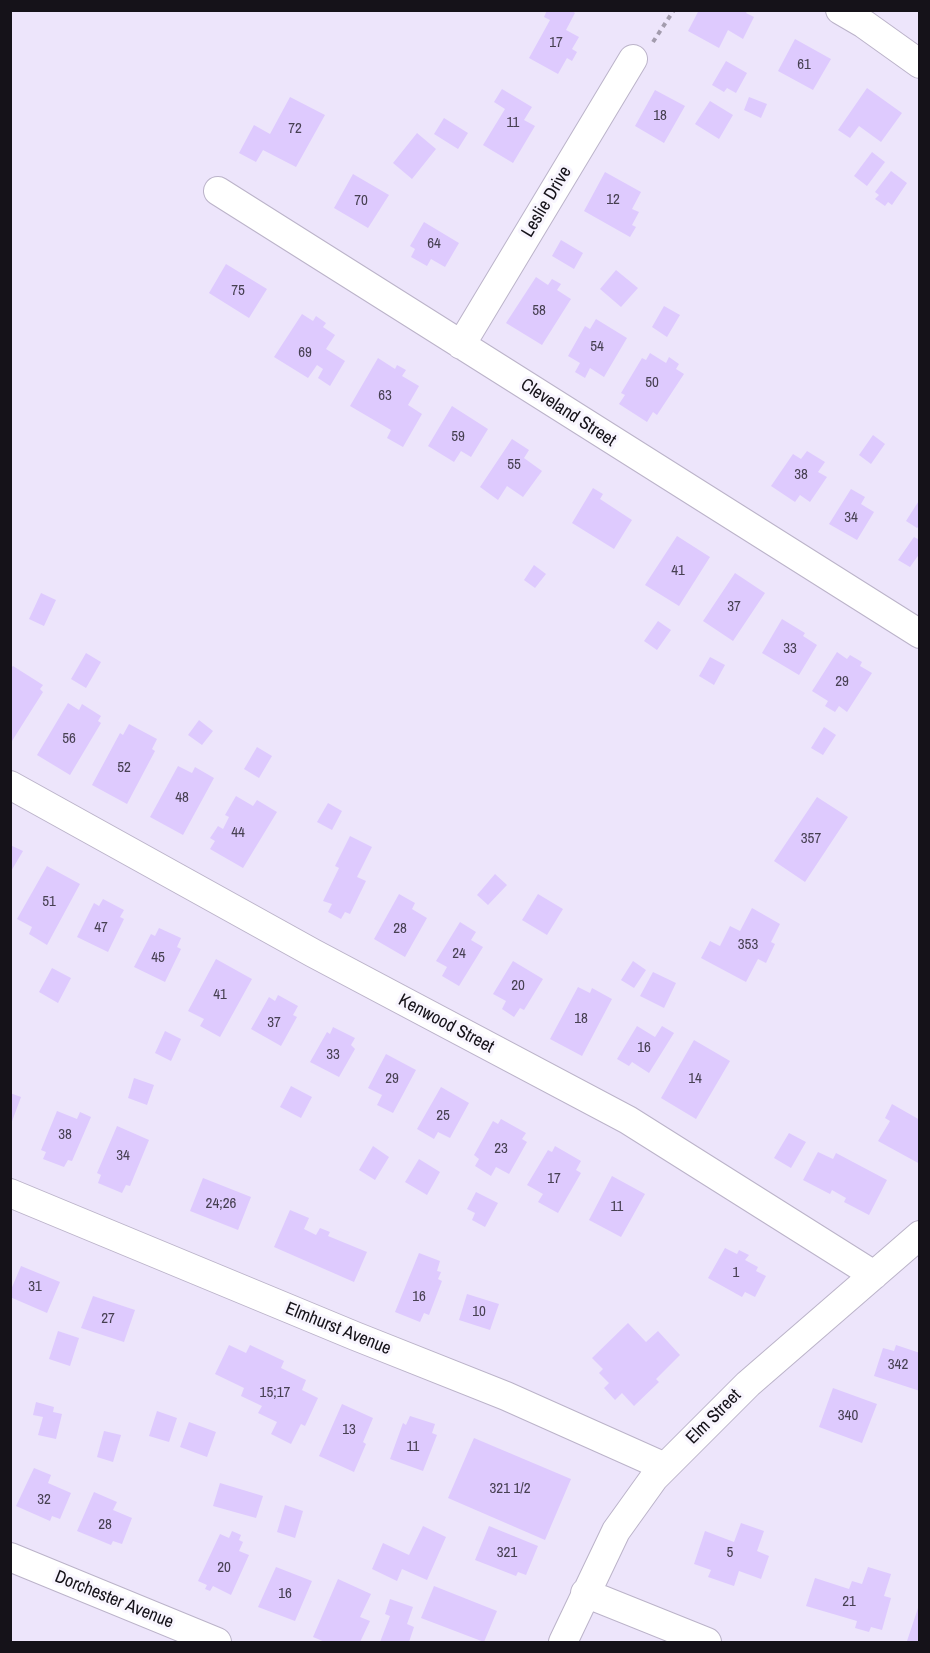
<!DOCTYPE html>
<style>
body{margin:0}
#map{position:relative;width:930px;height:1653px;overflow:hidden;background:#ede5fb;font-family:"Archivo Narrow",sans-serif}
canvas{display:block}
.frame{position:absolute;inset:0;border:12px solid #151219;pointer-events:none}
</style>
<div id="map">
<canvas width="930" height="1653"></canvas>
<div class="frame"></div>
</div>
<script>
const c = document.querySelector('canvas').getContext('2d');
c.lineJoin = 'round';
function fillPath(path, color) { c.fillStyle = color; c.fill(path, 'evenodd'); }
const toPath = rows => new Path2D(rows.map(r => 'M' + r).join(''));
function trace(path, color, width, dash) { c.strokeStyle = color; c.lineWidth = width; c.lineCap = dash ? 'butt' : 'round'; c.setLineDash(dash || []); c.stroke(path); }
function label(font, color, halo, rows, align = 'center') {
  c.font = font + ' "Archivo Narrow",sans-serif'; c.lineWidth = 6; c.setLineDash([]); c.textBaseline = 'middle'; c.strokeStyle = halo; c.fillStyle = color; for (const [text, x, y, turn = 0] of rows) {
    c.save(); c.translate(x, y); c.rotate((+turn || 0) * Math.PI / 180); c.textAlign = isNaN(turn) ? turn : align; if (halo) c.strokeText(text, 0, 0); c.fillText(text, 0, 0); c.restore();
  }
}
fillPath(toPath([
 [547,10,571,10,575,13,566,30,579,37,572,49,577,52,572,61,567,58,558,74,529,58,550,20,544,17],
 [699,10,748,10,746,13,754,17,743,39,728,30,719,48,688,31],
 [795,39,831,59,813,90,778,71],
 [726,61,747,73,736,93,727,88,724,92,712,85],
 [867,88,902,113,881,142,859,126,850,138,838,130],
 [502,89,532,107,524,120,535,126,513,163,483,145,505,109,494,102],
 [655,90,685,106,664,143,635,126],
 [290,97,325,115,296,167,263,150,256,162,239,153,254,125,270,134],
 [749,97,767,104,761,118,744,110],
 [710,101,733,115,719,139,695,124],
 [444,118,468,133,458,149,434,134],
 [417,133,436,149,412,179,393,163],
 [872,152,885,162,867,186,854,176],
 [891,171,907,183,892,205,888,202,885,206,875,199,879,195,875,192],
 [605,172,641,192,632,209,639,212,632,225,636,227,630,237,584,211],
 [353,174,389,195,368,228,334,208],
 [424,222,459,243,445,267,431,259,427,266,411,257,415,249,410,246],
 [561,240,583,253,574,269,552,256],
 [226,264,267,289,249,318,209,293],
 [616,270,638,288,621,307,600,289],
 [536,277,548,285,552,279,561,284,557,290,571,299,542,345,506,323],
 [664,306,680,315,667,337,652,327],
 [302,314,313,321,316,316,326,323,323,327,335,335,326,349,345,361,330,386,318,378,323,369,317,365,308,378,274,357],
 [596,319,627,338,604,377,590,368,585,378,575,372,580,363,568,356,585,326,590,329],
 [650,353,666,363,669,357,679,364,676,369,684,374,657,415,653,412,647,422,619,404,625,395,621,393,642,358,646,360],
 [378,358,395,369,397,365,406,370,402,376,419,386,408,405,422,414,403,447,387,438,391,430,350,406],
 [452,406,488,429,471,457,461,451,454,462,428,446],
 [873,435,885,444,871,464,859,455],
 [512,439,529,450,524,458,542,471,523,497,507,486,498,500,480,487],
 [807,451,825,462,818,472,827,477,810,502,800,495,795,502,771,486,793,454,801,459],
 [593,488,603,494,600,499,632,520,614,549,572,523],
 [851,489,865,497,861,504,874,512,857,540,829,524],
 [920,499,920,525,917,528,906,521],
 [677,536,710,557,679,606,645,585],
 [914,537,920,540,920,553,910,567,898,560],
 [534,565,546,574,535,588,524,580],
 [735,573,765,593,733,641,703,621],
 [41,593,56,600,44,626,29,619],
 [782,619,805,633,803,636,817,645,799,675,762,653],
 [658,621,671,630,657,650,644,641],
 [837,652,847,659,850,655,862,662,860,666,872,673,847,712,839,706,835,712,825,706,828,701,812,691],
 [86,653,101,662,86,688,71,679],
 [710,657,725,665,714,685,699,676],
 [13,666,43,685,40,689,43,692,12,741,10,669],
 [68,703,79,710,82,704,101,716,98,721,101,723,70,775,37,755],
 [199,720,213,731,202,745,188,735],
 [129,724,157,739,152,749,155,751,127,804,92,785,120,733,123,735],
 [824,727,836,735,823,755,811,748],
 [257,747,272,756,259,778,244,769],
 [178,766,192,773,195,767,214,778,183,835,150,817],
 [236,796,253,806,257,800,277,812,243,868,210,849,215,841,210,838,218,826,223,829,229,817,225,815],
 [817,797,848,817,805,882,774,861],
 [328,803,342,811,332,830,317,822],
 [350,836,372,847,357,877,366,881,350,914,345,912,341,919,328,912,332,904,323,901,339,868,335,866],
 [10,845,23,851,10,873],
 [47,866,80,884,47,945,29,934,32,927,17,919],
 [495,874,507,885,488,905,477,895],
 [399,894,415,903,412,909,427,918,405,957,374,939],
 [538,894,563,909,547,935,522,920],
 [103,899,124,910,120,917,124,919,108,952,77,937,94,903,99,906],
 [752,908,780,924,771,942,775,944,766,963,758,959,746,982,701,958,710,941,720,946,730,926,740,931],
 [460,922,476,932,471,940,483,947,459,986,442,976,447,967,436,961],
 [159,928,181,938,177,947,181,949,165,982,134,967,151,934,155,936],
 [216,959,252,979,220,1037,200,1026,204,1019,188,1011],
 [513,961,543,979,524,1010,520,1008,514,1017,502,1009,506,1001,493,994],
 [633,961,646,970,634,988,621,980],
 [52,968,71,978,58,1003,39,992],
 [653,972,676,983,664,1008,640,996],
 [578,987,590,993,592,988,612,999,582,1056,550,1039],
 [278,995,298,1006,293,1015,297,1017,281,1046,251,1029,269,997,275,1001],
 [637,1026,655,1037,662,1026,674,1033,649,1073,632,1062,629,1066,617,1059],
 [333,1027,355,1038,351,1045,355,1049,339,1077,310,1062,327,1032,330,1034],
 [165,1031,181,1039,171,1061,155,1053],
 [694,1040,730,1061,696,1119,661,1098],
 [386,1054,416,1070,393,1113,377,1105,382,1095,368,1088],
 [134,1078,154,1085,147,1105,128,1098],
 [291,1086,312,1097,301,1118,280,1107],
 [441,1087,469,1103,450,1138,438,1132,434,1139,417,1129],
 [10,1093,21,1097,11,1124,10,1123],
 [892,1104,920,1120,920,1164,878,1141,890,1121,885,1118],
 [57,1111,77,1119,80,1112,91,1117,72,1161,68,1160,64,1167,43,1159,46,1152,41,1150],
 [501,1119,526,1133,522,1139,527,1142,509,1174,496,1167,491,1176,475,1166,479,1159,474,1155,493,1121,498,1124],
 [117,1126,149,1140,130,1186,126,1185,122,1193,98,1183,101,1175,97,1173],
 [789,1133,806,1142,791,1168,774,1158],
 [373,1146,389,1157,375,1180,359,1170],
 [555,1146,581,1161,576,1170,581,1173,558,1213,538,1202,543,1194,527,1185,548,1150,552,1152],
 [818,1152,833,1159,836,1153,887,1180,869,1215,844,1202,846,1198,832,1190,830,1194,803,1180],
 [419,1159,440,1172,427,1195,405,1182],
 [612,1176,645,1194,621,1237,589,1220],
 [203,1178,251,1197,238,1230,190,1211],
 [476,1192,498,1203,485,1227,472,1220,475,1213,467,1209],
 [290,1210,309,1218,304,1229,316,1235,320,1228,330,1232,328,1236,367,1252,354,1282,274,1247],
 [725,1248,737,1254,739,1250,749,1255,745,1260,758,1267,756,1271,766,1276,755,1297,745,1292,742,1297,708,1278],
 [419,1253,440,1261,437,1271,441,1272,438,1279,442,1281,429,1315,424,1313,420,1322,395,1312],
 [21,1266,60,1282,47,1313,10,1297,10,1292],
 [467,1294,499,1304,490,1330,459,1320],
 [93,1296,135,1310,124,1342,81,1328],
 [628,1323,646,1342,658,1331,680,1355,656,1379,659,1382,634,1406,622,1393,615,1400,604,1388,609,1383,599,1373,603,1369,592,1358],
 [58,1331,79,1338,70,1366,49,1359],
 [229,1345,246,1353,250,1345,284,1361,281,1368,306,1380,302,1390,318,1398,305,1426,301,1424,291,1444,271,1434,277,1422,258,1413,262,1406,241,1396,244,1388,215,1374],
 [896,1345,920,1353,920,1391,874,1376,883,1348,894,1351],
 [833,1388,877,1404,862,1443,819,1427],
 [36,1402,54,1407,53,1412,62,1414,56,1439,38,1435,43,1417,33,1415],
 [342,1404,373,1418,363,1442,366,1444,354,1472,319,1456],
 [157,1411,177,1418,169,1442,149,1436],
 [410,1416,435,1424,432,1433,437,1435,423,1471,390,1459,403,1423,406,1425],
 [189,1422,216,1432,207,1457,180,1447],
 [104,1431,121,1435,113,1462,97,1457],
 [474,1438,571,1479,545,1540,448,1498],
 [34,1468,51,1475,48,1483,71,1493,60,1519,52,1516,50,1521,16,1506],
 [220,1483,263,1496,256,1518,213,1506],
 [94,1492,117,1502,113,1510,132,1518,122,1544,113,1541,111,1545,77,1531],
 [285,1505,303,1511,295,1538,277,1532],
 [741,1523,764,1531,757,1551,769,1556,761,1579,739,1571,734,1586,708,1577,711,1570,694,1564,705,1531,734,1542],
 [423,1526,446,1537,427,1580,402,1569,397,1581,372,1569,383,1543,409,1555],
 [489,1526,538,1546,526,1575,518,1572,516,1576,475,1560],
 [232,1531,241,1535,239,1540,243,1542,239,1551,249,1555,231,1595,213,1586,210,1591,205,1589,207,1585,198,1581,220,1534,229,1538],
 [276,1567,312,1581,295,1621,258,1607],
 [868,1567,891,1574,884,1596,891,1598,882,1630,871,1627,869,1632,855,1628,857,1621,806,1606,815,1578,849,1589,852,1581,862,1584],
 [338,1579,371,1594,360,1617,370,1621,360,1642,325,1642,313,1637],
 [434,1586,497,1611,484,1642,421,1618],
 [390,1599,413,1607,407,1624,414,1627,409,1642,380,1642,390,1616,385,1614],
 [918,1608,920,1608,920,1642,913,1642,907,1641]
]), '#decafe');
const minor = toPath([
 [840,10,864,24,920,64],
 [218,191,920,634],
 [461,345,633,59],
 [10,785,313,953,628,1120,874,1275],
 [10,1193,355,1336,506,1396,665,1467],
 [10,1557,217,1642],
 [585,1593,707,1642],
 [563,1642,616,1531,654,1478,748,1384,920,1235]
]);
trace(minor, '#bbb3c9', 30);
trace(toPath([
 [653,42,674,10]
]), '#a39cad', 4, [4.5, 4.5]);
trace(minor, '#fff', 28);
label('15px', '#474052', null, [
 ["17",556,43],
 ["61",804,65],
 ["18",660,116],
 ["11",513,123],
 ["72",295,129],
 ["12",613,200],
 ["70",361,201],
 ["64",434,244],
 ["75",238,291],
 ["58",539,311],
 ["54",597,347],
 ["69",305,353],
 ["50",652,383],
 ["63",385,396],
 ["59",458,437],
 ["55",514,465],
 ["38",801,475],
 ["34",851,518],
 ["41",678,571],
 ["37",734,607],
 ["33",790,649],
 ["29",842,682],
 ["56",69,739],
 ["52",124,768],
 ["48",182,798],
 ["44",238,833],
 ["357",811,839],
 ["51",49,902],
 ["47",101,928],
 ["28",400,929],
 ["353",748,945],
 ["24",459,954],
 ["45",158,958],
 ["20",518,986],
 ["41",220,995],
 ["18",581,1019],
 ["37",274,1023],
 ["16",644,1048],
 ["33",333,1055],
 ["29",392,1079],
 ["14",695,1079],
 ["25",443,1116],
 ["38",65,1135],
 ["23",501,1149],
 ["34",123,1156],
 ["17",554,1179],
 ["24;26",221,1204],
 ["11",617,1207],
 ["1",736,1273],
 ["31",35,1287],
 ["16",419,1297],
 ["10",479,1312],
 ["27",108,1319],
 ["342",898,1365],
 ["15;17",275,1393],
 ["340",848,1416],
 ["13",349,1430],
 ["11",413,1447],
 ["321 1/2",510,1489],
 ["32",44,1500],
 ["28",105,1525],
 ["321",507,1553],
 ["5",730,1553],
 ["20",224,1568],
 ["16",285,1594],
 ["21",849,1602]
]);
label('18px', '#151219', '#f8f5fe', [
 ["Leslie Drive",547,202,-59],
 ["Cleveland Street",568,413,33],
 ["Kenwood Street",446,1024,28],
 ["Elmhurst Avenue",338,1329,22],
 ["Elm Street",714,1417,-45],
 ["Dorchester Avenue",114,1600,22]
]);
</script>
